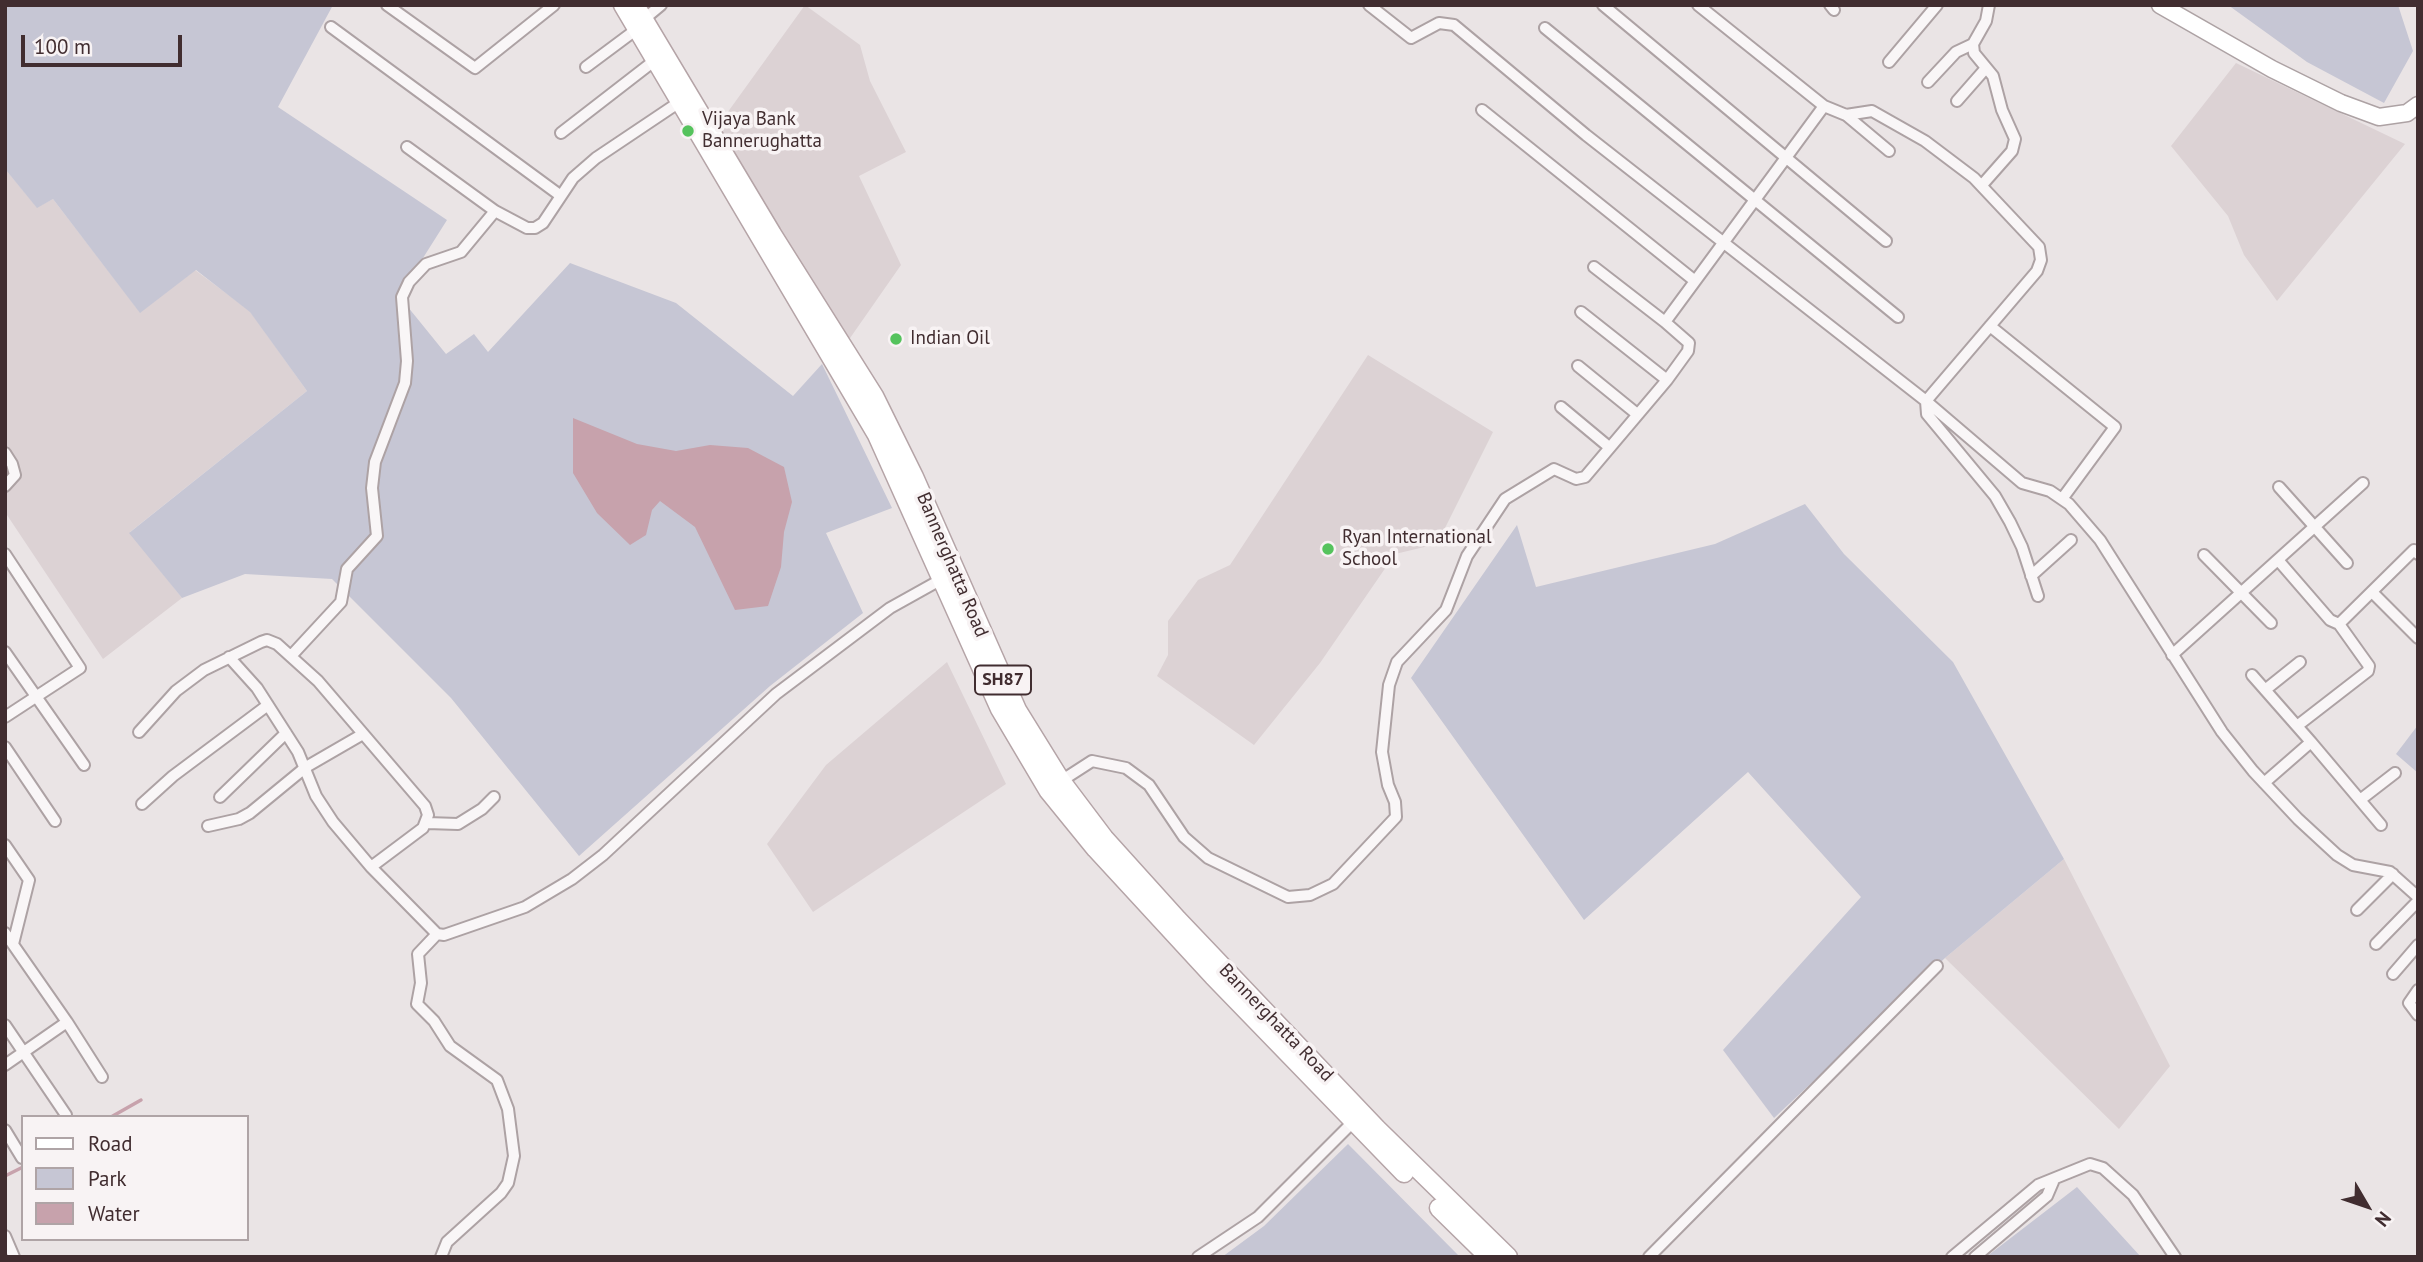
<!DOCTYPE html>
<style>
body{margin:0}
#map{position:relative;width:2423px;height:1262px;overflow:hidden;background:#eae4e5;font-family:"PT Sans",sans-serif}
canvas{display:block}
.frame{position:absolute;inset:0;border:7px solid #412d30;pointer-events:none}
.legend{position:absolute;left:21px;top:1115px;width:228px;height:126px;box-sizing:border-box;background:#f8f3f4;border:2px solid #afa4a6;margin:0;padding:9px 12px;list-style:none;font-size:21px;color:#412d30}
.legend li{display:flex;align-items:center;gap:14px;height:35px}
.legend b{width:35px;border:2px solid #afa4a6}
.north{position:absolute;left:2332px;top:1171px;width:70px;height:70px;-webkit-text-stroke:5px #f8f3f4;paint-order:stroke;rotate:129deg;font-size:19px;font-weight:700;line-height:28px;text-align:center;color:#412d30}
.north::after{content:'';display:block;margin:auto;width:24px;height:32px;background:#412d30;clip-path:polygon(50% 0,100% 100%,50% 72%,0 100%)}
.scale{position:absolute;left:21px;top:35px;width:161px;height:32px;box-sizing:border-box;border:4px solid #412d30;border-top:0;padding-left:9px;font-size:21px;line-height:24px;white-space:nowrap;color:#412d30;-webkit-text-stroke:5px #f8f3f4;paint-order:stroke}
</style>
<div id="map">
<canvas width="2423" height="1262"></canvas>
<div class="frame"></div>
<ul class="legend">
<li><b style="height:9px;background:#fff"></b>Road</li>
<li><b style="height:19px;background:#c6c6d4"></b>Park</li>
<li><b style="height:19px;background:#c7a2ac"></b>Water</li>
</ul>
<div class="north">N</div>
<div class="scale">100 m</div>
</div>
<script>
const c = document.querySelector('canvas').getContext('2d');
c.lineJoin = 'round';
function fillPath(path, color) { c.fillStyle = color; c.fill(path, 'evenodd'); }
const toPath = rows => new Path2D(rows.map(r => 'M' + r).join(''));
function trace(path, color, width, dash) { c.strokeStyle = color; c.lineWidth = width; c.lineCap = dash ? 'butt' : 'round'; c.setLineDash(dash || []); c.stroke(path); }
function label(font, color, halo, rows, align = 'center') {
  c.font = font + ' "PT Sans",sans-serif'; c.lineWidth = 7; c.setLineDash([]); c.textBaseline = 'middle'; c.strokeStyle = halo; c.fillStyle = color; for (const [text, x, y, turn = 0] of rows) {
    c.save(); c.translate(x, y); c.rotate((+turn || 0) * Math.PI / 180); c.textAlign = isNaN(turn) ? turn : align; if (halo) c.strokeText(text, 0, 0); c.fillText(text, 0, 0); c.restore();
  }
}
fillPath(toPath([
 [805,5,860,45,870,81,906,152,859,176,901,265,848,341,717,127],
 [2236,63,2405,144,2277,301,2244,255,2228,216,2171,146],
 [5,169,37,207,53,199,140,312,195,270,250,311,307,391,130,532,182,598,103,659,5,512],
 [1368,355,1493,432,1437,544,1395,554,1320,663,1254,745,1157,676,1168,655,1168,621,1198,580,1230,565],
 [947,662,1006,784,813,912,767,844,826,765],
 [2064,859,2170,1066,2119,1129,1945,958]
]), '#dcd2d4');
fillPath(toPath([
 [5,5,333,5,278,107,447,220,399,296,446,354,474,334,488,352,570,263,676,303,793,396,822,364,892,508,826,533,863,613,770,686,579,856,451,698,332,579,245,574,182,598,129,533,307,391,250,312,196,270,140,313,53,199,37,208,5,169],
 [2228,5,2398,5,2413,51,2384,103,2307,62],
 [1805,504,1844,554,1953,662,2064,859,1945,958,1774,1118,1723,1050,1861,897,1748,772,1584,920,1411,678,1517,525,1536,587,1715,544],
 [2418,725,2418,773,2396,754],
 [1348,1144,1460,1257,1222,1257,1264,1226],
 [2077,1187,2141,1257,1986,1257]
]), '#c6c6d4');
fillPath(toPath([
 [573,418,637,444,676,451,710,445,748,448,784,467,792,502,784,532,781,567,768,606,735,610,695,527,660,501,652,510,646,535,630,545,597,513,573,473]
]), '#c7a2ac');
trace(toPath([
 [111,1117,141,1100],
 [5,1176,23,1167]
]), '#c7a2ac', 3.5);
const minor = toPath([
 [387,5,475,68,554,5],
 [1369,5,1411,38,1439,23,1454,25,1586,135,1926,401,2022,483,2050,491,2069,504,2100,540,2222,732,2253,771,2298,819,2337,855,2353,865,2390,872,2418,897],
 [1603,5,1886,241],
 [1698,5,1824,106,1846,115,1872,111,1925,141,1974,178,2039,247,2041,260,2037,271,1926,401,1927,414,1995,496,2010,522,2022,547,2038,596],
 [1830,5,1834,10],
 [643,20,661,5],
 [331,27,561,196],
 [1545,28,1898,317],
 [1889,62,1937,5],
 [586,67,637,29],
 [1928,82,1956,52,1973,44],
 [1957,101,1986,68],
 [1482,110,1695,281],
 [1846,115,1889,151],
 [561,133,654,61],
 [407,147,495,211,527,228,535,228,543,223,573,178,596,158,678,103],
 [1982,185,2012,151,2015,139,2002,110,1993,76,1974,53,1973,44,1986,21,1989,5],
 [1594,267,1665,322],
 [1581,312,1667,380],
 [1990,326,2115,427,2062,499],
 [1578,366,1637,414],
 [1561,407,1609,447],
 [5,453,12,464,15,475,5,486],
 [2279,487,2347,563],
 [5,554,80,668,5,717],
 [2204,555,2271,623],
 [2278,560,2330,620,2339,624,2414,550,2418,554],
 [2031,576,2071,540],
 [2372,592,2418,638],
 [5,652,84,765],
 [2172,655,2363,483],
 [291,656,341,602,347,569,377,536,372,488,375,462,405,383,407,361,402,297,409,282,426,264,461,252,495,211],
 [229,657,257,688,298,752,316,796,333,822,371,867,437,934,444,935,525,907,572,879,603,855,776,694,890,608,942,579],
 [2252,675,2311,742,2264,783],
 [2265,690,2300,662],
 [2297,726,2368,671,2369,666,2339,624],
 [139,732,176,691,204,670,261,642,267,640,277,644,318,681,425,806,428,815,423,828,371,867],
 [2311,742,2381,825],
 [5,747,55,821],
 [1061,781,1092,761,1126,768,1149,785,1184,837,1208,858,1288,897,1310,895,1333,884,1396,817,1395,802,1388,785,1382,752,1389,685,1397,662,1446,610,1467,556,1505,499,1554,469,1576,479,1585,477,1667,380,1688,351,1689,343,1665,322,1824,106],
 [220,797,286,733],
 [2360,800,2395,773],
 [142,804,173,776,268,705],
 [427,823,458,824,482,809,494,797],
 [208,826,239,819,250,813,306,767,363,734],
 [5,845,29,880,13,944],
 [2357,910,2393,874],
 [5,933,67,1022,102,1077],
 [437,934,418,954,421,983,417,1004,434,1021,450,1046,497,1080,508,1109,514,1156,508,1183,501,1193,447,1242,441,1257],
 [2376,944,2418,901],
 [2393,974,2418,945],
 [2418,990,2409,1003,2418,1015],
 [5,1025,66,1115],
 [5,1065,67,1022],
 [5,1130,22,1158],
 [5,1236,14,1257],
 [1198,1257,1258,1217,1356,1119],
 [1649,1257,1937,966],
 [1952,1257,2038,1185,2090,1164,2103,1168,2133,1195,2175,1257],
 [1975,1257,2047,1196,2053,1182]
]);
const secondary = toPath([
 [2160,5,2272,69,2341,103,2379,117,2407,113,2418,105]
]);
const primary = toPath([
 [623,5,877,435,1000,709,1048,790,1096,849,1213,976,1404,1173],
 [635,5,772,234,874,396,914,477,1017,710,1061,781,1104,838,1178,920,1377,1129,1508,1257],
 [1439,1208,1489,1257]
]);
trace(minor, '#ada2a4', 14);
trace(secondary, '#ada2a4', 19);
trace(primary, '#b5a4a7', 21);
trace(minor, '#f9f6f7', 10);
trace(secondary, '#fff', 16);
trace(primary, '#fff', 18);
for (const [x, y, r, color] of [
 [688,131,7,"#55c35d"],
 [896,339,7,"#55c35d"],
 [1328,549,7,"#55c35d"]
]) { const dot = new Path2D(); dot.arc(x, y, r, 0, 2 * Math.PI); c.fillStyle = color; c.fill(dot); trace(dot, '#f8f3f4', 2.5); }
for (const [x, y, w] of [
 [1003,680,56]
]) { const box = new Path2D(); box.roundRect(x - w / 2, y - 14.5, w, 29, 5); c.fillStyle = '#f8f3f4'; c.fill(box); trace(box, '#412d30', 2); }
label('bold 18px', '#412d30', null, [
 ["SH87",1003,680]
]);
label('19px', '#412d30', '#f8f3f4', [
 ["Vijaya Bank",702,120],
 ["Bannerughatta",702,142],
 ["Indian Oil",910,339],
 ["Ryan International",1342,538],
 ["School",1342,560]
], 'left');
label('19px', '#412d30', '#f8f3f4', [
 ["Bannerghatta Road",952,565,67],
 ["Bannerghatta Road",1276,1023,46]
]);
</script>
